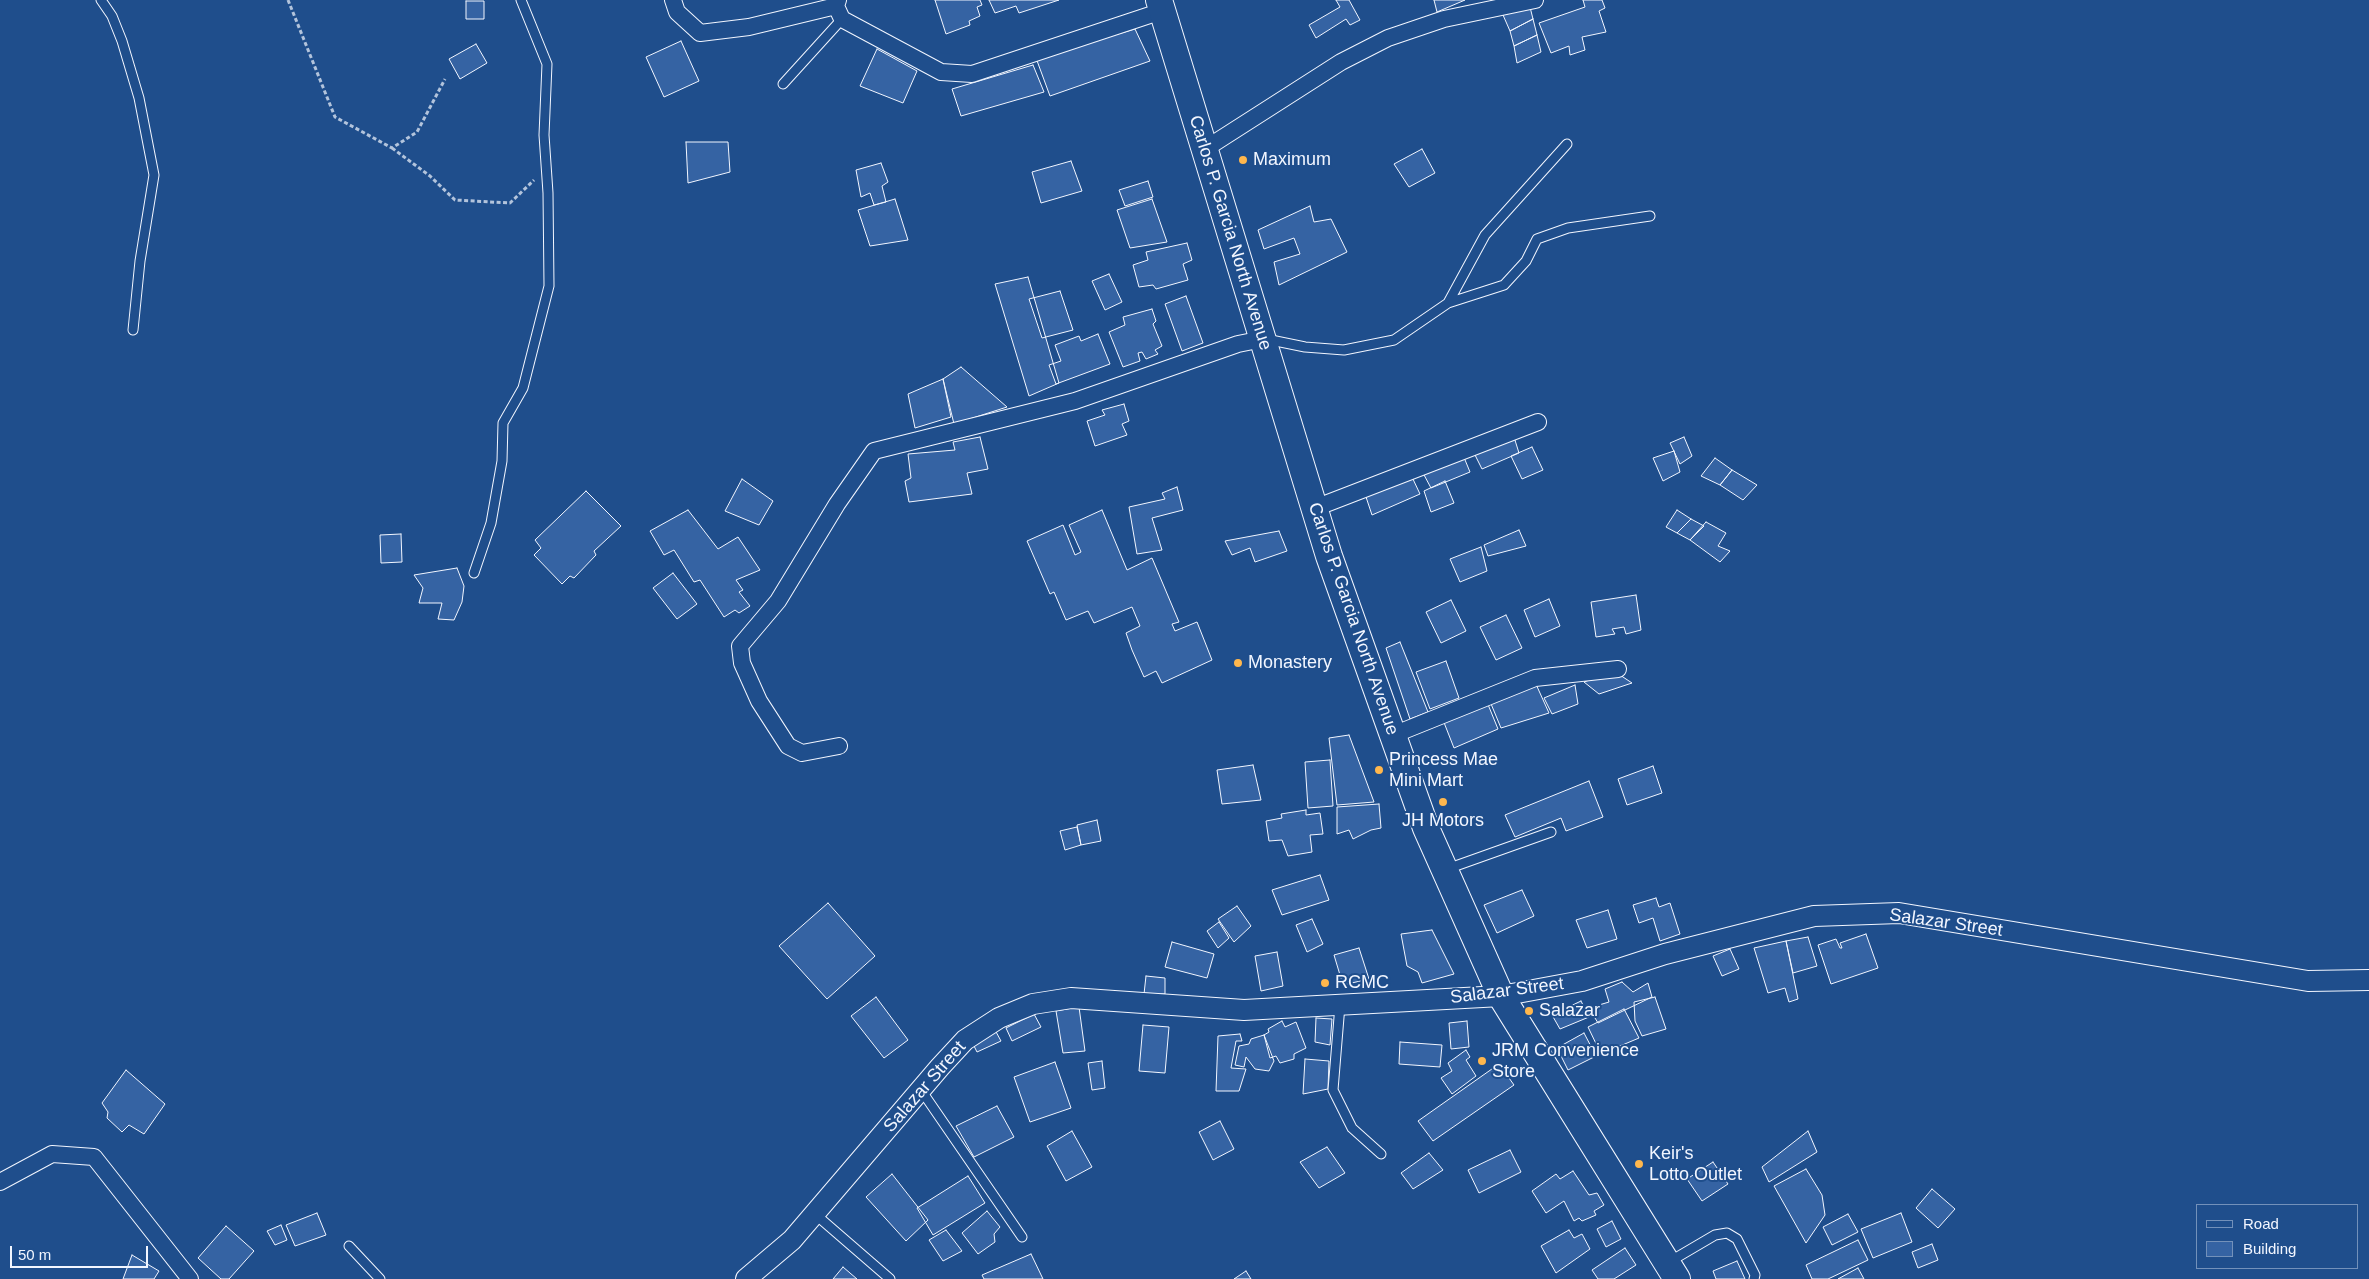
<!DOCTYPE html>
<style>
body{margin:0}
#map{position:relative;width:2369px;height:1279px;overflow:hidden;background:#1f4e8c;font-family:Helvetica,sans-serif}
canvas{display:block}
.legend{position:absolute;left:2196px;top:1204px;width:162px;height:65px;box-sizing:border-box;background:#1f4e8c;border:1px solid #7391ba;margin:0;padding:6px 9px;list-style:none;font-size:15px;color:#f2f6ff}
.legend li{display:flex;align-items:center;gap:10px;height:25px}
.legend b{width:25px;border:1px solid #7391ba}
.scale{position:absolute;left:10px;top:1246px;width:138px;height:22px;box-sizing:border-box;border:2px solid #f2f6ff;border-top:0;padding-left:6px;font-size:15px;line-height:18px;white-space:nowrap;color:#f2f6ff;-webkit-text-stroke:4px #1f4e8c;paint-order:stroke}
</style>
<div id="map">
<canvas width="2369" height="1279"></canvas>
<ul class="legend">
<li><b style="height:6px;background:#1f4e8c"></b>Road</li>
<li><b style="height:14px;background:#3563a3"></b>Building</li>
</ul>
<div class="scale">50 m</div>
</div>
<script>
const c = document.querySelector('canvas').getContext('2d');
c.lineJoin = 'round';
function fillPath(path, color) { c.fillStyle = color; c.fill(path, 'evenodd'); }
const toPath = rows => new Path2D(rows.map(r => 'M' + r).join(''));
function trace(path, color, width, dash) { c.strokeStyle = color; c.lineWidth = width; c.lineCap = dash ? 'butt' : 'round'; c.setLineDash(dash || []); c.stroke(path); }
function label(font, color, halo, rows, align = 'center') {
  c.font = font + ' Helvetica,sans-serif'; c.lineWidth = 4; c.setLineDash([]); c.textBaseline = 'middle'; c.strokeStyle = halo; c.fillStyle = color; for (const [text, x, y, turn = 0] of rows) {
    c.save(); c.translate(x, y); c.rotate((+turn || 0) * Math.PI / 180); c.textAlign = isNaN(turn) ? turn : align; if (halo) c.strokeText(text, 0, 0); c.fillText(text, 0, 0); c.restore();
  }
}
const building = toPath([
 [935,0,980,0,982,5,977,7,980,16,969,21,970,25,946,34,935,0],
 [989,0,1059,0,1019,13,1016,6,995,13,989,0],
 [1336,0,1349,0,1360,20,1350,25,1346,19,1316,38,1309,25,1340,7,1336,0],
 [1434,0,1465,0,1437,12,1434,0],
 [1583,0,1602,0,1605,8,1599,11,1606,32,1582,37,1585,50,1570,55,1569,46,1551,53,1539,23,1585,7,1583,0],
 [466,1,484,1,484,19,466,19,466,1],
 [1530,7,1533,19,1510,31,1503,15,1530,7],
 [1533,19,1537,35,1514,46,1510,31,1533,19],
 [1135,29,1150,61,1050,96,1036,58,1135,29],
 [1537,35,1541,52,1517,63,1514,46,1537,35],
 [681,41,699,81,664,97,646,57,681,41],
 [476,44,487,63,460,79,449,59,476,44],
 [877,49,917,71,903,103,860,86,877,49],
 [1033,65,1044,92,961,116,952,89,1033,65],
 [686,142,728,142,730,172,688,183,686,142],
 [1422,149,1435,173,1409,187,1394,164,1422,149],
 [1071,161,1082,191,1041,203,1032,172,1071,161],
 [881,163,888,182,882,186,886,202,874,205,870,193,861,197,856,170,881,163],
 [1148,181,1153,197,1125,206,1119,190,1148,181],
 [895,199,908,240,870,246,858,210,895,199],
 [1152,199,1167,242,1130,248,1117,210,1152,199],
 [1310,206,1314,222,1331,219,1347,252,1279,285,1274,262,1300,254,1294,238,1264,249,1258,230,1310,206],
 [1187,243,1192,260,1183,264,1188,280,1156,289,1153,285,1139,287,1133,265,1148,260,1146,252,1187,243],
 [1109,274,1122,302,1105,310,1092,281,1109,274],
 [1028,277,1059,383,1029,396,995,284,1028,277],
 [1060,291,1073,330,1042,338,1029,299,1060,291],
 [1186,296,1203,343,1182,351,1165,304,1186,296],
 [1152,309,1156,321,1153,324,1162,346,1155,350,1158,354,1146,359,1142,352,1138,353,1140,361,1123,367,1109,332,1125,325,1123,317,1152,309],
 [1098,334,1110,364,1056,384,1049,365,1061,361,1055,345,1079,336,1081,341,1098,334],
 [961,367,1007,407,954,424,943,379,961,367],
 [943,379,951,417,915,428,908,394,943,379],
 [1124,404,1129,421,1122,424,1127,435,1095,446,1087,421,1105,415,1102,410,1124,404],
 [980,437,988,469,967,473,972,494,909,502,905,481,911,478,908,454,955,450,953,442,980,437],
 [1514,437,1519,453,1482,469,1474,453,1514,437],
 [1684,437,1692,456,1680,464,1670,443,1684,437],
 [1532,447,1543,470,1522,479,1511,456,1532,447],
 [1674,451,1680,472,1663,481,1653,458,1674,451],
 [1463,455,1470,472,1431,488,1423,473,1463,455],
 [1715,458,1732,470,1720,485,1701,476,1715,458],
 [1732,470,1757,485,1743,500,1720,485,1732,470],
 [1412,477,1420,494,1372,515,1365,494,1412,477],
 [742,479,773,501,759,525,725,511,742,479],
 [1445,481,1454,503,1431,512,1424,491,1445,481],
 [1177,487,1183,510,1152,518,1162,550,1137,554,1129,507,1165,499,1162,493,1177,487],
 [586,491,621,526,594,551,596,555,574,578,570,576,562,584,534,555,541,548,535,540,586,491],
 [688,510,718,549,738,537,760,570,736,580,743,590,739,592,750,606,739,613,735,610,724,617,700,580,694,582,674,550,664,555,650,531,688,510],
 [1102,510,1127,570,1152,558,1179,622,1172,624,1175,631,1197,622,1212,660,1162,683,1156,671,1144,677,1132,650,1126,633,1140,626,1132,607,1094,623,1088,611,1066,620,1054,592,1050,594,1027,541,1063,525,1075,555,1081,552,1069,525,1102,510],
 [1677,510,1691,519,1677,533,1666,527,1677,510],
 [1691,519,1704,526,1690,540,1677,533,1691,519],
 [1706,522,1726,533,1718,546,1730,551,1720,562,1690,540,1706,522],
 [1519,530,1526,546,1488,556,1484,545,1519,530],
 [1279,531,1287,551,1255,562,1250,548,1232,555,1225,541,1279,531],
 [401,534,402,562,381,563,380,535,401,534],
 [1481,547,1487,571,1460,582,1450,559,1481,547],
 [457,568,464,586,462,602,454,620,438,619,442,603,419,603,423,588,414,575,457,568],
 [673,573,697,604,677,619,653,588,673,573],
 [1636,595,1641,630,1626,634,1624,627,1612,629,1615,634,1596,637,1591,602,1636,595],
 [1549,599,1560,626,1535,637,1524,610,1549,599],
 [1451,600,1466,631,1441,643,1426,612,1451,600],
 [1506,615,1522,648,1496,660,1480,627,1506,615],
 [1400,642,1428,712,1410,719,1386,648,1400,642],
 [1446,661,1459,698,1430,709,1416,672,1446,661],
 [1614,671,1632,683,1599,694,1584,682,1614,671],
 [1535,682,1549,713,1501,728,1489,699,1535,682],
 [1575,685,1578,704,1552,714,1544,698,1575,685],
 [1487,702,1498,729,1454,748,1443,720,1487,702],
 [1349,735,1374,802,1337,805,1329,738,1349,735],
 [1330,760,1333,806,1308,808,1305,762,1330,760],
 [1253,765,1261,800,1222,804,1217,770,1253,765],
 [1653,766,1662,793,1627,805,1618,779,1653,766],
 [1589,781,1603,817,1566,831,1561,818,1515,837,1505,815,1589,781],
 [1379,804,1381,828,1371,830,1353,839,1349,830,1337,834,1337,807,1379,804],
 [1306,810,1306,815,1320,813,1323,834,1310,835,1312,852,1288,856,1282,840,1269,841,1266,821,1282,818,1281,814,1306,810],
 [1097,820,1101,841,1081,845,1077,825,1097,820],
 [1077,827,1081,845,1065,850,1060,831,1077,827],
 [1320,875,1329,900,1282,915,1272,890,1320,875],
 [1522,890,1534,916,1497,933,1484,905,1522,890],
 [1656,898,1659,907,1670,903,1680,934,1660,941,1653,918,1639,923,1633,905,1656,898],
 [828,903,875,956,827,999,779,946,828,903],
 [1237,906,1251,926,1234,942,1218,919,1237,906],
 [1608,910,1617,939,1587,948,1576,920,1608,910],
 [1312,919,1323,944,1307,952,1296,925,1312,919],
 [1219,922,1229,938,1218,948,1207,931,1219,922],
 [1432,930,1454,974,1422,983,1418,972,1407,966,1401,934,1432,930],
 [1866,934,1878,968,1831,984,1818,945,1836,939,1840,948,1842,948,1840,943,1866,934],
 [1808,937,1817,966,1793,973,1786,941,1808,937],
 [1786,941,1798,999,1789,1002,1785,988,1768,993,1754,948,1786,941],
 [1172,942,1214,954,1207,978,1165,967,1172,942],
 [1359,948,1369,979,1343,985,1334,955,1359,948],
 [1730,949,1739,969,1722,976,1713,956,1730,949],
 [1277,952,1283,986,1261,991,1255,956,1277,952],
 [1146,976,1165,978,1165,994,1144,994,1146,976],
 [1622,982,1633,992,1648,983,1652,997,1598,1023,1589,1008,1609,1002,1605,989,1622,982],
 [876,997,908,1040,884,1058,851,1016,876,997],
 [1655,997,1666,1029,1642,1036,1635,1021,1634,1002,1655,997],
 [1581,1001,1589,1017,1560,1029,1552,1015,1581,1001],
 [1079,1007,1085,1051,1063,1053,1056,1011,1079,1007],
 [1624,1009,1639,1038,1601,1054,1588,1027,1624,1009],
 [1034,1014,1041,1027,1012,1041,1006,1028,1034,1014],
 [1316,1018,1332,1019,1330,1045,1315,1042,1316,1018],
 [1282,1021,1285,1027,1296,1022,1306,1048,1294,1054,1294,1059,1280,1063,1276,1056,1270,1058,1264,1035,1269,1032,1268,1029,1282,1021],
 [1467,1021,1469,1047,1451,1049,1449,1023,1467,1021],
 [1143,1025,1169,1027,1165,1073,1139,1071,1143,1025],
 [995,1030,1001,1041,977,1052,972,1042,995,1030],
 [1584,1033,1596,1056,1568,1070,1557,1048,1584,1033],
 [1240,1034,1242,1041,1236,1041,1231,1068,1246,1069,1239,1091,1216,1091,1218,1036,1240,1034],
 [1264,1035,1274,1061,1269,1071,1255,1069,1246,1057,1244,1067,1235,1065,1239,1046,1249,1044,1251,1039,1264,1035],
 [1400,1042,1442,1045,1440,1067,1399,1064,1400,1042],
 [1466,1050,1470,1057,1466,1060,1476,1076,1452,1094,1441,1078,1452,1071,1448,1063,1466,1050],
 [1305,1059,1329,1061,1328,1089,1303,1094,1305,1059],
 [1102,1061,1105,1088,1092,1090,1088,1063,1102,1061],
 [1055,1062,1071,1108,1030,1122,1014,1077,1055,1062],
 [1499,1064,1514,1085,1433,1141,1418,1121,1499,1064],
 [126,1070,165,1104,144,1134,129,1125,122,1132,107,1118,108,1112,102,1103,126,1070],
 [997,1106,1014,1137,974,1157,956,1126,997,1106],
 [1220,1121,1234,1149,1213,1160,1199,1132,1220,1121],
 [1072,1131,1092,1167,1066,1181,1047,1146,1072,1131],
 [1808,1131,1817,1152,1769,1182,1762,1167,1808,1131],
 [1327,1147,1345,1173,1319,1188,1300,1162,1327,1147],
 [1510,1150,1521,1172,1479,1193,1468,1170,1510,1150],
 [1429,1153,1443,1170,1413,1189,1401,1173,1429,1153],
 [1713,1162,1728,1184,1702,1201,1687,1179,1713,1162],
 [1806,1169,1822,1195,1825,1215,1806,1243,1774,1186,1806,1169],
 [1573,1171,1589,1195,1597,1193,1604,1205,1594,1211,1596,1215,1582,1221,1579,1218,1574,1221,1564,1201,1546,1213,1532,1191,1556,1174,1560,1179,1573,1171],
 [892,1174,928,1220,906,1241,866,1197,892,1174],
 [968,1176,985,1203,933,1235,917,1208,968,1176],
 [1932,1189,1955,1209,1938,1228,1916,1208,1932,1189],
 [987,1211,1000,1227,994,1234,995,1242,978,1254,962,1233,987,1211],
 [317,1213,326,1235,295,1246,286,1225,317,1213],
 [1901,1213,1912,1242,1873,1258,1861,1229,1901,1213],
 [1848,1214,1858,1232,1832,1245,1823,1227,1848,1214],
 [1612,1221,1621,1239,1606,1247,1597,1229,1612,1221],
 [281,1225,287,1240,275,1245,267,1231,281,1225],
 [226,1226,254,1251,229,1279,221,1279,198,1258,226,1226],
 [946,1230,962,1251,943,1261,929,1240,946,1230],
 [1569,1230,1574,1238,1582,1234,1590,1249,1556,1273,1541,1246,1569,1230],
 [1858,1240,1868,1260,1828,1279,1812,1279,1806,1265,1858,1240],
 [1932,1244,1938,1260,1918,1268,1912,1252,1932,1244],
 [1625,1248,1636,1265,1614,1279,1598,1279,1592,1270,1625,1248],
 [1031,1254,1043,1279,984,1279,982,1275,1031,1254],
 [132,1255,159,1271,154,1279,123,1279,132,1255],
 [1737,1261,1745,1279,1716,1279,1713,1271,1737,1261],
 [843,1267,857,1279,833,1279,843,1267],
 [1858,1268,1864,1279,1838,1279,1858,1268],
 [1246,1271,1251,1279,1234,1279,1246,1271]
]);
fillPath(building, '#3563a3');
trace(building, '#f2f6ff', 1);
const service = toPath([
 [101,0,112,16,122,41,139,98,154,175,140,261,133,330],
 [783,84,842,19],
 [1448,303,1485,235,1567,144],
 [1266,339,1305,347,1344,350,1394,340,1448,303,1504,285,1526,261,1537,239,1568,228,1650,216],
 [474,573,491,523,502,461,503,423,523,388,549,286,548,193,544,135,547,64,521,0],
 [1447,869,1551,832],
 [1340,1005,1333,1090,1352,1128,1381,1154],
 [921,1090,1022,1237],
 [815,1214,890,1279],
 [349,1246,380,1279],
 [1669,1262,1715,1235,1727,1233,1737,1239,1755,1275,1754,1279]
]);
const minor = toPath([
 [673,0,677,12,700,33,749,27,836,6,838,0],
 [836,6,842,19,941,72,972,74,1162,11],
 [1205,149,1341,62,1388,38,1444,19,1535,0],
 [1315,508,1538,422],
 [1393,735,1535,678,1618,669],
 [839,746,802,753,788,746,759,701,742,663,740,646,778,601,837,504,874,451,1075,401,1238,344,1263,339],
 [0,1182,52,1154,94,1157,190,1279]
]);
const tertiary = toPath([
 [746,1279,792,1240,940,1067,965,1040,999,1018,1033,1004,1071,998,1244,1010,1501,996,1582,981,1665,954,1814,916,1899,913,2308,981,2369,980]
]);
const primary = toPath([
 [1159,0,1329,556,1426,828,1501,996,1677,1279]
]);
trace(service, '#f2f6ff', 11);
trace(minor, '#f2f6ff', 18);
trace(tertiary, '#f2f6ff', 22);
trace(primary, '#f2f6ff', 28);
trace(toPath([
 [288,0,335,117,392,148,417,132,445,79],
 [392,148,430,176,455,200,510,203,534,180]
]), '#b3c4dc', 3, [4, 2.5]);
trace(service, '#1f4e8c', 9);
trace(minor, '#1f4e8c', 16);
trace(tertiary, '#1f4e8c', 20);
trace(primary, '#1f4e8c', 26);
for (const [x, y, r, color] of [
 [1243,160,5,"#ffb74d"],
 [1238,663,5,"#ffb74d"],
 [1379,770,5,"#ffb74d"],
 [1443,802,5,"#ffb74d"],
 [1325,983,5,"#ffb74d"],
 [1529,1011,5,"#ffb74d"],
 [1482,1061,5,"#ffb74d"],
 [1639,1164,5,"#ffb74d"]
]) { const dot = new Path2D(); dot.arc(x, y, r, 0, 2 * Math.PI); c.fillStyle = color; c.fill(dot); trace(dot, '#1f4e8c', 2); }
label('18px', '#f2f6ff', '#1f4e8c', [
 ["Maximum",1253,160],
 ["Monastery",1248,663],
 ["Princess Mae",1389,760],
 ["Mini Mart",1389,781],
 ["JH Motors",1443,821,"center"],
 ["RCMC",1335,983],
 ["Salazar",1539,1011],
 ["JRM Convenience",1492,1051],
 ["Store",1492,1072],
 ["Keir's",1649,1154],
 ["Lotto Outlet",1649,1175]
], 'left');
label('18px', '#f2f6ff', '#1f4e8c', [
 ["Carlos P. Garcia North Avenue",1230,233,73],
 ["Carlos P. Garcia North Avenue",1353,619,71],
 ["Salazar Street",1946,923,8],
 ["Salazar Street",1507,991,-7],
 ["Salazar Street",925,1087,-49]
]);
</script>
